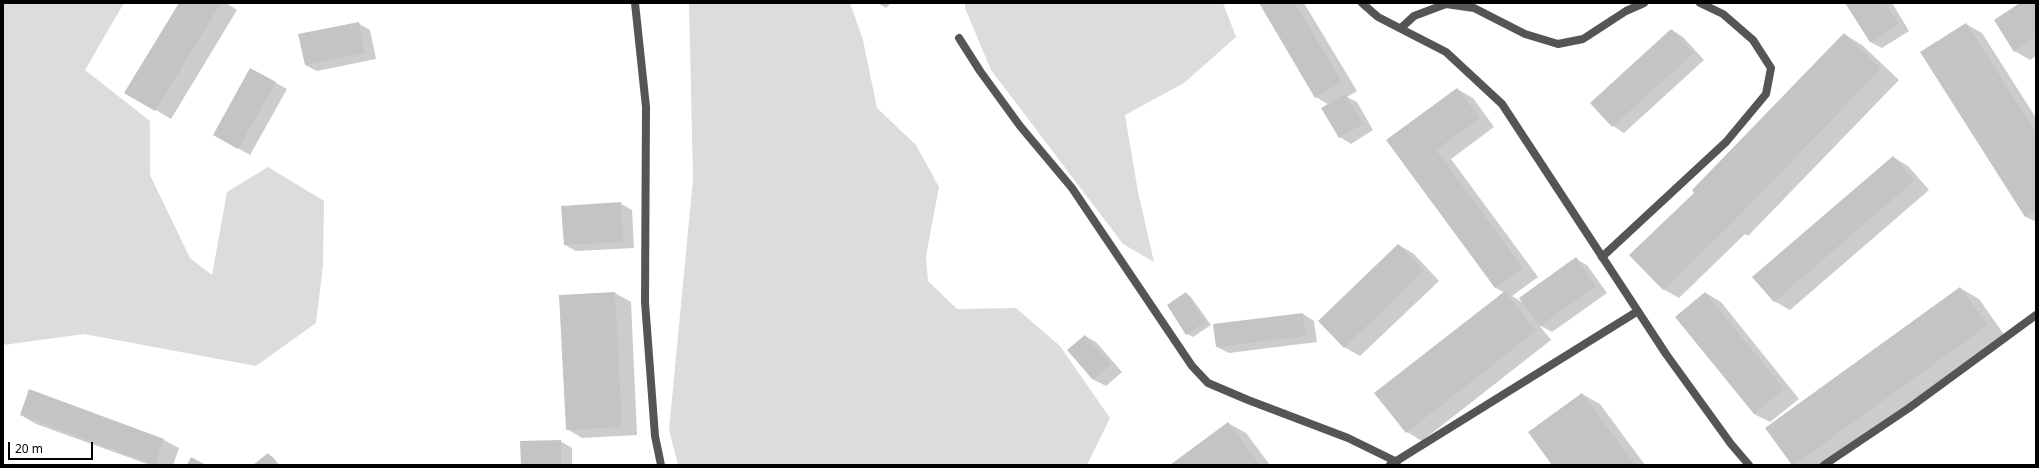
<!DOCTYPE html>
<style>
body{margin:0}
#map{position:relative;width:2039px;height:468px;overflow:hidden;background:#fff;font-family:"Noto Sans",sans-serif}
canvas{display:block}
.frame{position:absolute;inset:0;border:4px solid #000;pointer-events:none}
.scale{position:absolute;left:8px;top:442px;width:85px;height:18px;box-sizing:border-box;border:2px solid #000;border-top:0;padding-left:5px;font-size:12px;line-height:14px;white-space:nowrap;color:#000;-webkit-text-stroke:3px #fff;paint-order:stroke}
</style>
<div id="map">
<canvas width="2039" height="468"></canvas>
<div class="frame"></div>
<div class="scale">20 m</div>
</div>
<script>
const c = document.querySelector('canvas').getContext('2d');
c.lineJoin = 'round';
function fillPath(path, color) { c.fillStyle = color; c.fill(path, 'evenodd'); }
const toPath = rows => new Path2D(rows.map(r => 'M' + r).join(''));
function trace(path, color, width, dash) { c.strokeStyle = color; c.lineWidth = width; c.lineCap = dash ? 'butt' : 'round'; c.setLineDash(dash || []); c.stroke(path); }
fillPath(toPath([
 [3,3,124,3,85,70,150,121,150,175,190,258,212,275,227,192,268,167,324,201,323,265,316,323,256,366,84,334,3,345],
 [689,3,850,3,863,40,877,108,916,145,939,187,926,256,928,281,957,309,1016,308,1060,346,1110,418,1087,465,678,465,669,430,693,179],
 [965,3,1223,3,1236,37,1184,83,1125,115,1138,192,1154,262,1123,244,991,70,965,8]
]), '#dcdcdc');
fillPath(toPath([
 [180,3,226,3,237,10,171,119,126,92],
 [877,3,891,3,886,8],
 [1260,3,1304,3,1357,91,1347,97,1357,102,1373,130,1351,144,1340,137,1329,105,1316,97],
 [1846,3,1892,3,1909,31,1882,48,1870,42],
 [2022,3,2036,3,2036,56,2030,60,2015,51],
 [358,23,370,30,376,59,317,71,305,65],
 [1966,24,1982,33,2036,118,2036,222,2026,217,1922,53],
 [1672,30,1683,37,1704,60,1624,133,1613,126,1592,103],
 [1844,34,1862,45,1899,80,1748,236,1745,234,1679,298,1663,289],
 [251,69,287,89,250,155,214,134],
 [1457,89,1473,98,1494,127,1451,159,1538,277,1512,296,1525,304,1576,259,1587,265,1607,293,1552,332,1539,325,1551,340,1422,441,1407,432,1505,293,1496,288,1388,140],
 [1893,157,1908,166,1929,190,1790,310,1774,301],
 [620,203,632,210,634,248,576,251,565,245],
 [1399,245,1414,254,1439,281,1360,356,1344,347],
 [1960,288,1979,299,2005,336,1827,465,1793,465],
 [615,293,631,302,637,435,582,438,567,429,560,296],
 [1186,293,1191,297,1211,325,1193,337,1187,334],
 [1706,293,1721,302,1799,399,1770,422,1754,414],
 [1303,314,1314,321,1317,342,1229,353,1217,347],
 [1085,336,1096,342,1122,372,1106,386,1094,380,1068,350],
 [30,390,164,440,179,448,173,465,150,465,36,424,21,415],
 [1582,394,1600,404,1645,465,1553,465],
 [1228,423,1246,433,1270,465,1172,465],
 [560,441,572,448,572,465,522,465],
 [268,454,274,458,279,465,255,465]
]), '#0003');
fillPath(toPath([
 [179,3,221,3,155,111,124,93],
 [1259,3,1295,3,1342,82,1315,98],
 [1845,3,1885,3,1899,24,1870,42],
 [2020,3,2036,3,2036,37,2014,52,1994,20],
 [359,22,365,53,305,65,298,34],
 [1966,23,2036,132,2036,210,2025,217,1920,52],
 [1671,29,1694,53,1612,127,1590,103],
 [1844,33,1881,69,1729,226,1663,290,1629,255,1694,193,1692,190],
 [250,68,276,82,238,149,213,135],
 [1457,88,1480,118,1436,150,1523,268,1495,288,1386,140],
 [1345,94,1363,124,1339,138,1321,108],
 [1893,156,1914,181,1774,302,1752,277],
 [621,202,623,242,564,245,561,206],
 [1398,244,1424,271,1344,348,1318,321],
 [1576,257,1596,286,1540,326,1519,298],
 [1960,287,1988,325,1794,465,1792,465,1765,428],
 [1505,291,1536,331,1406,433,1374,393],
 [615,292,622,427,566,430,559,295],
 [1186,292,1205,322,1186,335,1167,305],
 [1705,292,1784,389,1754,414,1675,317],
 [1303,313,1306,336,1216,347,1213,324],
 [1085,335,1111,365,1093,380,1067,350],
 [29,389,164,439,155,465,20,415],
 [1582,393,1635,465,1552,465,1528,432],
 [1228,422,1260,465,1170,465],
 [561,440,561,465,521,465,520,441],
 [268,453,276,463,274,465,253,465],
 [191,457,206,465,187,465]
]), '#c4c4c4');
trace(toPath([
 [1401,28,1414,16,1446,4,1474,8,1525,34,1558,44,1583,39,1626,11,1644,3],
 [1602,257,1726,142,1766,94,1771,68,1753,40,1723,14,1700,3]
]), '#555', 8);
trace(toPath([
 [635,3,646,107,645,302,655,436,661,465],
 [1362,3,1378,17,1446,52,1502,104,1666,354,1731,444,1749,465],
 [959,38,980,71,1020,126,1072,188,1192,366,1208,383,1248,400,1348,438,1397,462],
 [1390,465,1638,311],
 [1824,465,1909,408,2036,315]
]), '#555', 8);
</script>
